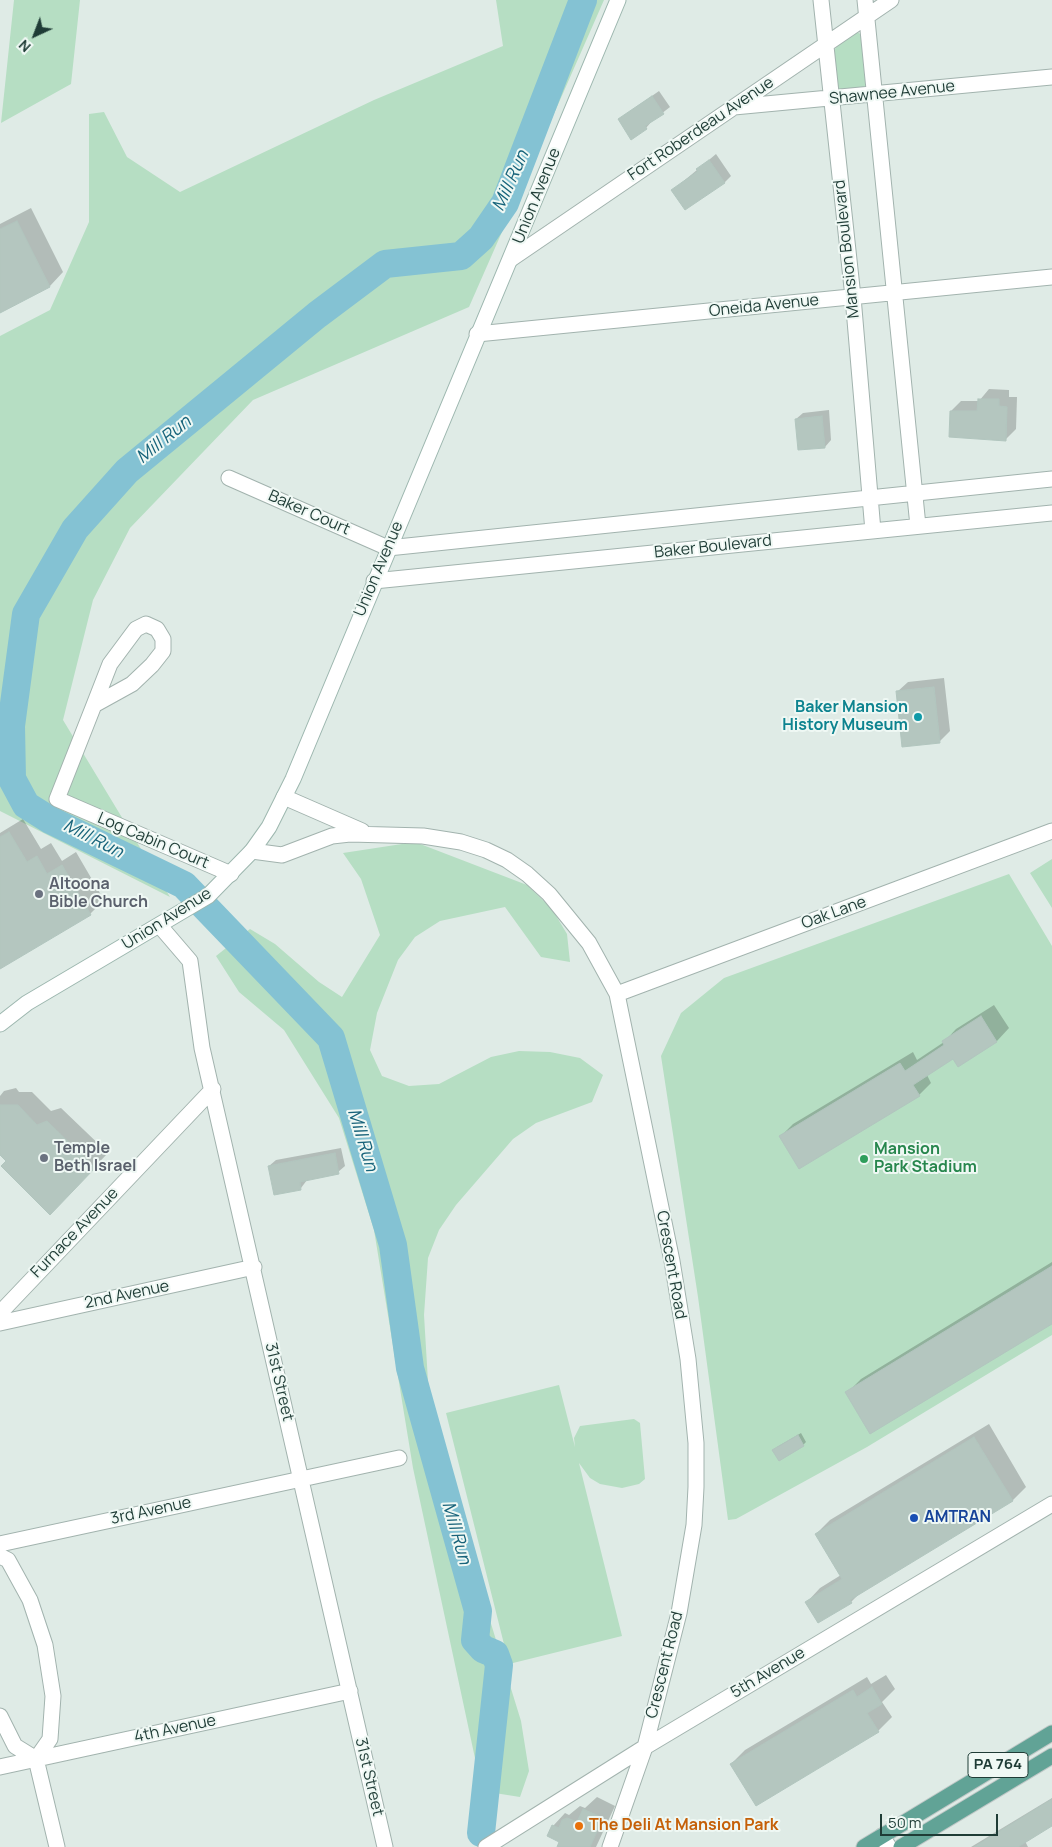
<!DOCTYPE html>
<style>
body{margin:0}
#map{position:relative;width:1052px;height:1847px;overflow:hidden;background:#dfebe6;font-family:Manrope,sans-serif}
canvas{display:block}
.north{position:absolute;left:10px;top:10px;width:50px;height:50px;-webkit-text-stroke:4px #eff8f4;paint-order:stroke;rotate:223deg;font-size:14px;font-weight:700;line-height:20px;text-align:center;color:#1f3c36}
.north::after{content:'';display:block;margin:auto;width:18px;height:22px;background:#1f3c36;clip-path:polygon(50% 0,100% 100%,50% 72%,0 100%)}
.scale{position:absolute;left:880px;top:1814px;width:118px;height:22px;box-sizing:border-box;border:2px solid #1f3c36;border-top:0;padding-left:6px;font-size:15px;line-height:18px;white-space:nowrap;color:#1f3c36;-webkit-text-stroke:4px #eff8f4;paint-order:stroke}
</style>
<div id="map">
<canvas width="1052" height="1847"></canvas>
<div class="north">N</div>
<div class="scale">50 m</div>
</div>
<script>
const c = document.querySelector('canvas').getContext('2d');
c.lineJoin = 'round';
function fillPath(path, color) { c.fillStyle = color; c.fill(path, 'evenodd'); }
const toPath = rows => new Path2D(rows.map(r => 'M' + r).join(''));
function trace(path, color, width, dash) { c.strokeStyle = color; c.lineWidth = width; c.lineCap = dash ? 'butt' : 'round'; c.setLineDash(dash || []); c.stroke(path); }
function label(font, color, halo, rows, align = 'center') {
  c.font = font + ' Manrope,sans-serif'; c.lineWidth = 4; c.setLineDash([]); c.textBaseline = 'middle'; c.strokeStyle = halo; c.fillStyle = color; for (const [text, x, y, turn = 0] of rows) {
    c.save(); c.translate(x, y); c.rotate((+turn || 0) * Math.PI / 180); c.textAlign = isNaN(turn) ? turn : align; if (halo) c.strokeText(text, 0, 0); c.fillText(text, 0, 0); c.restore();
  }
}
fillPath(toPath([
 [14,0,80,0,71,84,1,123],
 [496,0,604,0,469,307,253,400,130,528,93,600,63,720,170,897,0,811,0,336,50,310,89,222,89,114,104,112,127,157,180,192,374,100,503,46],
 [857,31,862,36,866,87,838,92,833,52,839,43],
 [415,842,527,885,552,909,567,934,570,962,541,957,505,907,440,921,415,937,398,960,377,1013,370,1050,382,1076,409,1086,439,1084,491,1057,519,1051,550,1052,580,1058,603,1075,592,1102,536,1123,513,1139,456,1205,439,1230,428,1258,424,1315,429,1398,476,1575,521,1721,529,1771,520,1797,482,1791,413,1468,374,1230,339,1118,284,1030,239,992,216,956,250,929,275,944,319,982,342,997,380,935,361,879,343,853],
 [1052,859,1052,908,1030,873],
 [1009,874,1052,946,1052,1335,867,1447,736,1519,728,1520,698,1297,661,1056,681,1013,724,978],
 [559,1385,575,1447,574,1438,580,1426,634,1419,640,1423,645,1479,639,1484,622,1488,600,1484,590,1478,579,1463,622,1636,509,1664,446,1413]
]), '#b6dec3');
fillPath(toPath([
 [659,91,670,107,652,121,646,128,619,119],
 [716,154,731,176,725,182,673,190],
 [31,208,63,272,50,286,0,311,0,224],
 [989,389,1009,390,1009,397,1017,397,1016,429,1006,439,951,411,961,401,979,401],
 [829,410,831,440,825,447,796,419,803,413],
 [944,678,950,731,940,741,897,692,908,682],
 [23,819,41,849,51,843,62,861,76,852,104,900,90,914,0,967,0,833],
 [994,1005,1009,1028,997,1041,958,1065,953,1057,927,1075,931,1083,919,1095,781,1136,793,1124,913,1052,917,1060,944,1042,956,1029],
 [16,1088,19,1092,32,1092,51,1111,61,1108,108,1153,50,1213,0,1153,0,1096,4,1091],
 [341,1148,345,1166,338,1172,307,1180,301,1188,269,1166,276,1160],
 [1052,1262,1052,1323,847,1393,861,1379],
 [989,1424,1026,1487,1013,1500,862,1591,851,1602,807,1602,820,1588,841,1575,816,1534,830,1520],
 [801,1433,806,1442,803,1445,777,1447],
 [886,1675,895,1689,882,1702,892,1717,878,1731,731,1764,745,1750,867,1677,871,1684],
 [597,1797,615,1806,596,1847,558,1847,561,1841,553,1826,565,1813,569,1815,580,1806,585,1808],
 [1052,1798,1052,1825,1025,1841,1028,1847,971,1847]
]), '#0003');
trace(toPath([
 [481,1833,499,1665,495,1654,483,1649,475,1640,478,1611,410,1368,393,1245,331,1038,184,885,50,820,26,805,12,779,11,726,26,614,75,529,127,471,317,315,385,264,461,256,481,238,505,203,583,0]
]), '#84c2d3', 28);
const building = toPath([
 [652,96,664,114,645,126,647,129,631,140,618,119,652,96],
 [709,160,725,183,685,210,671,190,698,171,696,169,709,160],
 [17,221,50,287,0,313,0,229,17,221],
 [978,399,999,399,999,406,1007,407,1006,441,949,437,950,411,977,411,978,399],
 [822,416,825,448,798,450,795,419,822,416],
 [934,687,940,743,902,747,896,691,934,687],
 [9,832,27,862,37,856,47,874,62,865,91,915,0,969,0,837,9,832],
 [981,1016,997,1042,958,1067,953,1059,913,1085,920,1096,799,1169,779,1136,900,1063,905,1071,944,1045,942,1041,981,1016],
 [0,1105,18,1105,37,1125,47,1121,95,1168,50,1215,1,1166,6,1161,0,1155,0,1105],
 [335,1153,339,1174,300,1182,301,1190,274,1195,268,1166,335,1153],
 [1052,1266,1052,1324,870,1434,845,1392,1052,1266],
 [798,1435,804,1446,779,1461,772,1450,798,1435],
 [974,1437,1013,1501,850,1600,852,1603,818,1623,805,1602,842,1579,815,1534,974,1437],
 [872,1687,882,1704,867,1713,879,1732,756,1806,730,1764,853,1690,857,1697,872,1687],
 [1052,1799,1052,1826,1018,1847,974,1847,1052,1799],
 [583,1809,603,1818,590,1847,557,1847,559,1842,547,1836,552,1825,559,1828,562,1820,567,1818,577,1822,583,1809]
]);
fillPath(building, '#b4c6bf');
trace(building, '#b1c5be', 1);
const street = toPath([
 [821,0,853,297,873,531],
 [865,0,918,526],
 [734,107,1052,77],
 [511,259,891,0],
 [477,334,1052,277],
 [229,478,388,548,1052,479],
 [374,581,1052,513],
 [94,705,132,684,152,665,163,651,163,639,157,629,146,624,136,629,110,664,94,705,57,799,231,874],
 [284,797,362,831],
 [252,851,282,855,332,836,350,834,423,836,461,842,486,850,507,860,527,874,549,894,589,943,617,994,672,1261,688,1359,696,1443,696,1487,694,1525,679,1613,645,1747,610,1847],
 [160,926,190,961,202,1048,385,1847],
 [617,994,1052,831],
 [0,1313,213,1089],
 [0,1323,254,1267],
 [0,1544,399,1458],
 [0,1556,8,1560,30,1600,45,1645,53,1696,50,1739,36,1759],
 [0,1716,15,1746,36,1759,57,1847],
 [0,1767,350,1691],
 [882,1836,889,1847],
 [486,1847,645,1747,1052,1504]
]);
const secondary = toPath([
 [0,1024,27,1003,208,896,252,851,269,827,293,779,618,0]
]);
const primary = toPath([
 [864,1847,1052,1733],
 [901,1847,1052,1756]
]);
trace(street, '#a2b3ae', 17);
trace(secondary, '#9db7af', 17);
trace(primary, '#c0c8c7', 17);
trace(street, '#fff', 15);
trace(secondary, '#fff', 15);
trace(primary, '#61a396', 15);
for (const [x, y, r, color] of [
 [918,717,5,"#0f9aa8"],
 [39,894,5,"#6b7280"],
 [44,1158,5,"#6b7280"],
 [864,1159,5,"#2e9e5b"],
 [914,1518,5,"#1a4fb4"],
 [579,1826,5,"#e8710a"]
]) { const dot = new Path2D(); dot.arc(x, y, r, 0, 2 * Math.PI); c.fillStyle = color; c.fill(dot); trace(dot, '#eff8f4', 2); }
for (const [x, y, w] of [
 [998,1765,60]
]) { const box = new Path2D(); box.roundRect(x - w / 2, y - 12.5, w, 25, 4); c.fillStyle = '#eff8f4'; c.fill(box); trace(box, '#1f3c36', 1); }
label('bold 15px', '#1f3c36', null, [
 ["PA 764",998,1765]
]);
label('16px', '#1f3c36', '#eff8f4', [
 ["Shawnee Avenue",892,93,-6],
 ["Fort Roberdeau Avenue",701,129,-34],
 ["Union Avenue",537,196,-68],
 ["Mansion Boulevard",847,249,-96],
 ["Oneida Avenue",764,306,-6],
 ["Baker Court",309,513,24],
 ["Baker Boulevard",713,547,-6],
 ["Union Avenue",379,569,-67],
 ["Log Cabin Court",153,841,23],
 ["Oak Lane",834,913,-20],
 ["Union Avenue",167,919,-32],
 ["Furnace Avenue",75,1233,-46],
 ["Crescent Road",671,1265,80],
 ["2nd Avenue",127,1295,-12],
 ["31st Street",279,1382,77],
 ["3rd Avenue",151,1511,-12],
 ["Crescent Road",665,1665,-76],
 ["5th Avenue",768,1673,-31],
 ["4th Avenue",175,1729,-12],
 ["31st Street",369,1777,77]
]);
label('bold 16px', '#0d838f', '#eff8f4', [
 ["Baker Mansion",908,708],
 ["History Museum",908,726]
], 'right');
label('bold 16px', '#5b616d', '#eff8f4', [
 ["Altoona",49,885],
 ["Bible Church",49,903],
 ["Temple",54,1149],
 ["Beth Israel",54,1167]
], 'left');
label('bold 16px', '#27864d', '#eff8f4', [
 ["Mansion",874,1150],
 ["Park Stadium",874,1168]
], 'left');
label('bold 16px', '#164399', '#eff8f4', [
 ["AMTRAN",924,1518]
], 'left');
label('bold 16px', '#c56008', '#eff8f4', [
 ["The Deli At Mansion Park",589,1826]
], 'left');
label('italic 18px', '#17637a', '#eff8f4', [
 ["Mill Run",511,181,-66],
 ["Mill Run",164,440,-39],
 ["Mill Run",93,839,27],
 ["Mill Run",362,1140,73],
 ["Mill Run",456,1533,74]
]);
</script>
